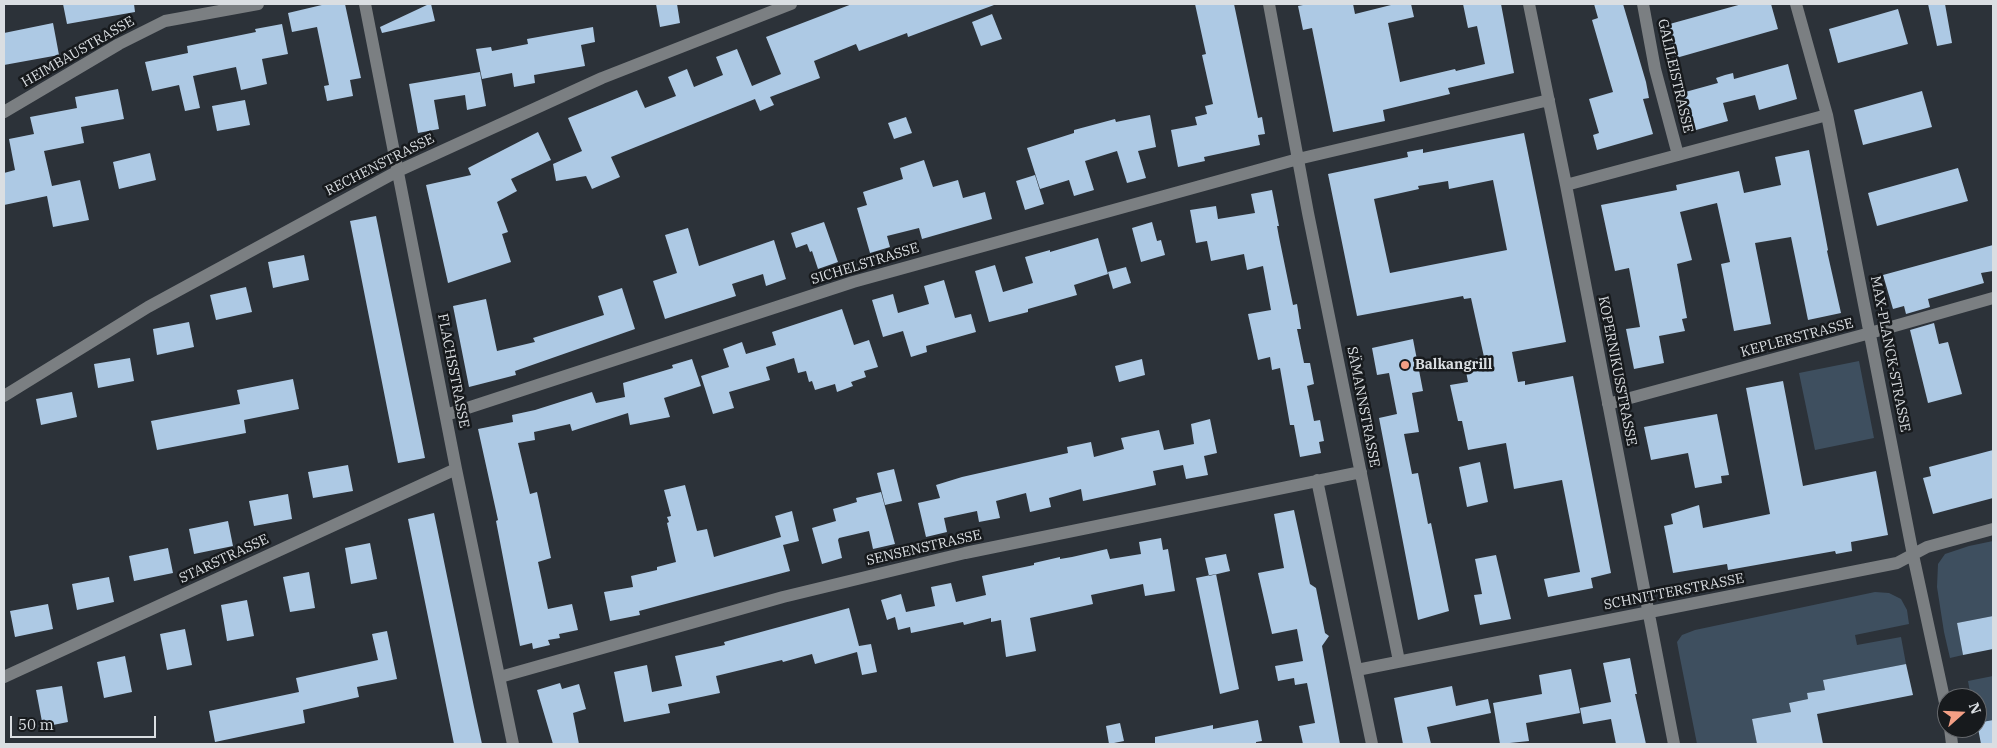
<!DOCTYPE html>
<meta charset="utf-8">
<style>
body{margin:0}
#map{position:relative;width:1997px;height:748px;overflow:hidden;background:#2c3239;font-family:"IBM Plex Serif",serif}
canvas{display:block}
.frame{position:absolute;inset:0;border:5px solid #dadee2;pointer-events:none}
.north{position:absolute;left:1937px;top:688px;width:50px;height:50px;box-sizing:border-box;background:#171a1d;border:1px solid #65686c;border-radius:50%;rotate:70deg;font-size:14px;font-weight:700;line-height:20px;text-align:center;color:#dadee2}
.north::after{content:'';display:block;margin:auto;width:18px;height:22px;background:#f39f85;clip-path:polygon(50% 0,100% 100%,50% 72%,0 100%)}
.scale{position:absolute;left:10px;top:716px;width:146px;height:22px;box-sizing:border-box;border:2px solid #dadee2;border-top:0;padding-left:6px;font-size:15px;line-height:18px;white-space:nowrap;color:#dadee2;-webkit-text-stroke:4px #171a1d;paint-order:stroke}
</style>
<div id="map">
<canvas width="1997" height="748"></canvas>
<div class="frame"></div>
<div class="north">N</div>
<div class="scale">50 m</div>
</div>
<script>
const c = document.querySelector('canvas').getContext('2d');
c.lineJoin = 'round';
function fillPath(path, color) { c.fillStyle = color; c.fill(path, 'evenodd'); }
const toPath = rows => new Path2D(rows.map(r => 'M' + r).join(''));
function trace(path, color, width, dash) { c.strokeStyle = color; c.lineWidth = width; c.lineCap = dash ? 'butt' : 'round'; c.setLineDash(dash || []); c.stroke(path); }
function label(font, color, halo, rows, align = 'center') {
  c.font = font + ' "IBM Plex Serif",serif'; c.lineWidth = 5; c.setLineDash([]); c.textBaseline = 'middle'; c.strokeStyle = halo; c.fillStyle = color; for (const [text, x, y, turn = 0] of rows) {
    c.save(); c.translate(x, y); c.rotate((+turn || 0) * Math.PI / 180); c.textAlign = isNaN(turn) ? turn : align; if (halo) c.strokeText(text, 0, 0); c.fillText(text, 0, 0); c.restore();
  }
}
fillPath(toPath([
 [1859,361,1874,438,1815,450,1799,373],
 [1993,541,1993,616,1957,623,1963,655,1950,658,1944,632,1937,587,1938,564,1945,554,1969,546],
 [1875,592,1889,593,1901,599,1907,610,1909,624,1855,635,1857,645,1901,637,1906,664,1823,680,1825,690,1807,693,1808,699,1789,703,1791,712,1752,719,1757,744,1697,744,1679,653,1677,642,1682,635,1695,630],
 [1993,676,1993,720,1977,723,1977,698,1971,698,1968,681]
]), '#3e4f5f');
fillPath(toPath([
 [63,4,134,4,135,12,67,24],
 [326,4,345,4,361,78,350,80,353,96,327,101,324,86,329,85,317,27,292,32,288,13],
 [429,4,431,4,435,21,382,33,380,27],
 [656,4,677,4,680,23,660,27],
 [852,4,994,4,994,5,908,37,907,33,859,51,856,44,814,61,820,78,770,97,774,105,760,111,755,99,611,157,620,177,592,189,586,176,556,181,553,164,582,151,568,118,637,90,645,108,676,96,668,77,687,69,694,87,723,75,716,57,737,49,752,86,781,74,766,37],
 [1195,4,1234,4,1258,118,1262,117,1265,134,1258,135,1260,145,1204,157,1205,161,1178,167,1171,130,1197,125,1195,117,1207,114,1205,106,1213,104,1202,55,1206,54],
 [1308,4,1353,4,1355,14,1395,4,1411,4,1414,17,1388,23,1400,82,1455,69,1456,71,1485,64,1477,26,1468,28,1463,4,1501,4,1514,73,1448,88,1450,94,1383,110,1385,121,1333,132,1312,28,1303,30,1298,6],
 [1594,4,1623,4,1646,82,1649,98,1643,99,1653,134,1597,150,1593,135,1599,133,1589,99,1613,92,1592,20,1598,18],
 [1742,4,1771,4,1778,29,1676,58,1666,25],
 [1928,4,1945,4,1952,43,1937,46],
 [1898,9,1908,44,1838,63,1829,29],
 [992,14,1002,39,981,46,972,22],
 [53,23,59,55,4,65,4,33],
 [282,24,288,54,262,59,267,84,241,90,236,67,193,76,200,108,185,111,179,85,152,91,145,62,188,53,187,46,256,32,255,29],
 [593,27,595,42,581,45,585,66,534,75,535,83,514,87,512,73,482,79,476,49,491,47,492,51,528,44,527,39],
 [1788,64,1797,99,1759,110,1755,95,1723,103,1728,121,1689,132,1678,94,1718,83,1716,78,1725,75,1733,73,1734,79],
 [480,72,486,106,467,110,465,95,434,100,439,129,418,133,409,84],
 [118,89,124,119,81,127,84,143,44,151,52,186,80,180,89,220,53,227,47,196,4,205,4,173,15,170,9,139,34,134,30,117,77,108,75,97],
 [1922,91,1932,127,1863,145,1854,110],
 [245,100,250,125,217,131,212,106],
 [1150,115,1156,147,1138,151,1146,178,1127,183,1117,151,1085,161,1094,190,1074,196,1069,180,1040,189,1027,148,1074,133,1074,130,1115,119,1116,122],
 [906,117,912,133,894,139,888,123],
 [538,132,551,160,511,179,517,191,497,202,508,232,502,234,511,262,448,283,426,185,471,175,468,168],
 [1524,133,1566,342,1512,352,1518,382,1525,381,1525,385,1573,376,1611,573,1591,578,1593,588,1548,597,1544,579,1580,572,1562,480,1514,489,1506,443,1468,450,1462,421,1458,421,1450,385,1468,382,1464,361,1484,357,1471,298,1464,299,1463,296,1357,316,1328,174,1408,157,1407,152,1423,149,1423,153],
 [1493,180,1507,250,1390,273,1374,199,1419,189,1418,186,1448,181,1449,189],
 [1809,150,1828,250,1827,251,1841,313,1808,320,1791,237,1755,243,1771,324,1734,331,1721,264,1730,262,1717,203,1680,212,1692,260,1677,264,1687,318,1682,319,1685,331,1659,336,1664,363,1634,369,1626,329,1640,327,1629,268,1615,271,1601,205,1677,190,1676,185,1739,171,1744,193,1781,185,1775,157],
 [150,153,156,180,119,189,113,162],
 [924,160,933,187,958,180,963,198,985,192,992,219,922,239,919,228,887,236,890,247,870,253,857,208,867,205,863,192,903,179,900,168],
 [1958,168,1968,201,1877,226,1868,193],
 [1035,175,1044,204,1025,210,1016,181],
 [1272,190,1279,226,1277,226,1279,237,1293,305,1297,304,1301,329,1297,329,1304,363,1310,363,1314,384,1307,386,1314,421,1320,420,1324,441,1319,442,1321,453,1300,457,1294,425,1290,425,1280,368,1272,370,1270,357,1258,360,1248,314,1271,310,1263,266,1247,270,1244,254,1211,261,1207,241,1196,243,1190,210,1216,206,1218,219,1255,213,1251,194],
 [376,216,425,458,398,463,350,221],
 [824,222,838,262,818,269,812,251,810,252,807,244,796,248,791,233],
 [1152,222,1157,241,1161,240,1165,255,1141,262,1132,228],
 [688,228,699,266,774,240,786,279,766,286,763,274,732,284,736,296,665,319,653,281,677,273,665,235],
 [1098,238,1108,274,1074,285,1077,295,1028,309,1028,312,989,322,975,271,995,265,1003,292,1033,283,1025,257,1050,250,1050,252],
 [1993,245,1993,271,1981,273,1984,283,1928,299,1930,307,1906,314,1904,306,1893,309,1883,275],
 [304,255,309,280,273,288,268,262],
 [1126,267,1131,283,1113,289,1108,272],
 [944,280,955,318,971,314,976,332,926,346,927,352,911,357,903,331,883,337,872,300,893,294,898,313,929,304,924,286],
 [246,287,252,312,216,320,210,295],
 [622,288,635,329,515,371,516,375,469,387,453,306,486,299,497,351,535,342,533,338,604,315,598,296],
 [842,309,854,345,869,340,878,367,864,371,866,377,851,382,853,386,837,392,835,384,815,390,812,381,809,382,806,371,798,373,794,358,766,367,770,380,729,392,734,408,713,414,701,376,729,367,723,349,742,342,746,354,776,345,772,332],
 [189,322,194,347,157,355,153,329],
 [1934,323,1939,344,1948,342,1962,394,1928,403,1910,330],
 [1413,339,1423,391,1412,393,1419,432,1404,434,1412,474,1418,473,1428,524,1431,523,1449,611,1418,620,1379,418,1397,414,1389,373,1377,375,1372,348],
 [130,358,134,381,98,388,94,364],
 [692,359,701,386,664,398,670,417,630,425,628,413,572,431,570,424,534,432,535,440,518,443,530,494,537,492,551,558,538,562,548,609,572,604,578,630,559,634,560,638,548,640,550,645,533,649,532,643,520,646,496,521,498,520,478,429,513,422,512,415,535,410,592,392,596,403,625,397,623,383,673,368,672,365],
 [1142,359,1145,375,1119,382,1115,366],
 [293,379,299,409,244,420,246,433,157,450,151,421,240,404,237,390],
 [1783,381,1803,486,1876,471,1888,535,1851,542,1852,551,1836,554,1835,551,1728,570,1727,564,1673,573,1664,526,1673,524,1671,514,1699,505,1703,528,1770,514,1746,388],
 [72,392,77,417,41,425,36,399],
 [1717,414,1729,475,1721,476,1722,483,1695,488,1688,453,1651,460,1644,427],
 [1210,419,1217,453,1204,456,1208,475,1186,479,1183,465,1153,471,1156,485,1083,501,1081,489,1049,498,1051,507,1030,512,1026,493,996,501,1000,518,979,522,977,511,944,518,947,532,926,537,918,503,940,498,936,485,962,477,1068,453,1067,447,1091,442,1094,457,1124,449,1121,438,1159,430,1164,450,1194,444,1191,424],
 [1993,450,1993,498,1933,514,1923,478,1931,476,1929,467],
 [1480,462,1488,502,1467,507,1459,467],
 [348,465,353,491,313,498,308,472],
 [894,469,902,501,885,505,877,473],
 [685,485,697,531,707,529,714,557,781,537,775,516,792,511,799,541,783,545,790,571,639,611,640,615,610,621,604,592,633,587,631,576,657,570,657,567,676,562,667,523,669,522,667,517,671,516,664,490],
 [881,492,895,544,873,549,869,531,839,538,838,540,842,558,822,564,812,528,836,521,833,509,857,502,856,498],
 [288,494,292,519,254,526,249,501],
 [1294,510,1310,584,1316,588,1325,633,1329,636,1322,646,1340,744,1303,744,1299,726,1315,723,1307,683,1295,685,1294,678,1278,681,1275,666,1303,661,1297,629,1272,634,1258,573,1284,568,1274,514],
 [434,513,474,707,482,744,454,744,408,519],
 [228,521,233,546,194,554,189,529],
 [1161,538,1163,550,1168,549,1175,591,1145,596,1143,584,1091,595,1093,604,1030,618,1036,651,1006,657,1001,620,991,622,991,618,964,625,963,622,911,633,910,627,898,630,895,617,887,620,881,600,901,594,906,612,935,606,931,587,951,583,956,602,986,595,982,576,1034,565,1034,563,1060,557,1060,559,1072,557,1107,549,1110,559,1141,554,1139,542],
 [370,543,377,579,351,584,345,548],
 [168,548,173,573,134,581,129,556],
 [1226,554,1230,571,1209,576,1205,558],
 [1496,555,1511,619,1480,625,1474,595,1482,594,1475,559],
 [309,572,315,608,290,612,283,577],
 [1216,574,1239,689,1220,694,1196,578],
 [109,577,114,602,77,610,72,584],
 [247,600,254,636,227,641,221,605],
 [48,604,53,629,15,637,10,611],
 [849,608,859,646,871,644,877,672,862,675,857,652,815,664,812,654,783,662,782,660,716,676,720,693,668,704,670,713,624,722,614,672,647,665,652,692,682,686,675,656,725,645,724,642],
 [1993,616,1993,649,1963,655,1957,623],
 [185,629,192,665,167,670,160,634],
 [387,631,397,679,357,687,359,697,303,710,305,723,215,742,209,711,299,692,296,678,378,660,372,634],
 [125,656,132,692,104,698,97,662],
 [1630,658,1637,694,1635,694,1646,744,1616,744,1611,719,1583,724,1580,708,1611,702,1603,663],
 [1906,664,1913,695,1817,714,1823,744,1757,744,1752,719,1791,712,1789,703,1808,699,1807,693,1825,690,1823,680],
 [1571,669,1580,713,1526,723,1529,741,1500,744,1493,703,1542,694,1539,675],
 [560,683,562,689,579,684,586,709,573,713,579,744,553,744,537,690],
 [62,686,68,722,43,727,36,690],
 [1452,686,1456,706,1488,699,1491,713,1427,727,1431,744,1403,744,1394,698],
 [1258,720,1262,741,1256,742,1256,744,1155,744,1155,737,1213,725,1213,729],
 [1993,720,1993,744,1981,744,1977,723],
 [1120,723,1124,741,1109,744,1106,726]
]), '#adc9e4');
trace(toPath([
 [365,4,456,469,513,744],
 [1269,4,1308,213,1399,661],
 [1529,4,1566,185,1674,744],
 [1643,4,1655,69,1678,155],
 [1796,4,1827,115,1913,555,1947,712],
 [4,112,119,44,165,21,258,4],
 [1566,185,1827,115],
 [4,396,148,307,398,171,602,78,791,4],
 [1608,404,1870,333,1993,298],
 [446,415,853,282,1298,159,1549,100],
 [1317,480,1372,744],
 [1357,670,1897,563,1927,547,1993,529],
 [4,677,456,469],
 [500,677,783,597,965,553,1361,472],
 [1950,728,1952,744]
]), '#7b7f82', 12);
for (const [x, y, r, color] of [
 [1405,365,5,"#f39f85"]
]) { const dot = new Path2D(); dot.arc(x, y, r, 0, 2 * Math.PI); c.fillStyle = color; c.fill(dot); trace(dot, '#171a1d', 2); }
label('14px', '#dadee2', '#171a1d', [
 ["HEIMBAUSTRASSE",78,52,-30],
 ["GALILEISTRASSE",1675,76,77],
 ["RECHENSTRASSE",380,165,-27],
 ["SICHELSTRASSE",865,264,-17],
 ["KEPLERSTRASSE",1797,338,-15],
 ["MAX-PLANCK-STRASSE",1890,354,79],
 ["FLACHSSTRASSE",453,371,79],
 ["KOPERNIKUSSTRASSE",1617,371,79],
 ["SÄMANNSTRASSE",1363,407,79],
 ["SENSENSTRASSE",924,548,-13],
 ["STARSTRASSE",224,559,-25],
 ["SCHNITTERSTRASSE",1674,592,-11]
]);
label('bold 14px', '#dadee2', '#171a1d', [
 ["Balkangrill",1415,365]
], 'left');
</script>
